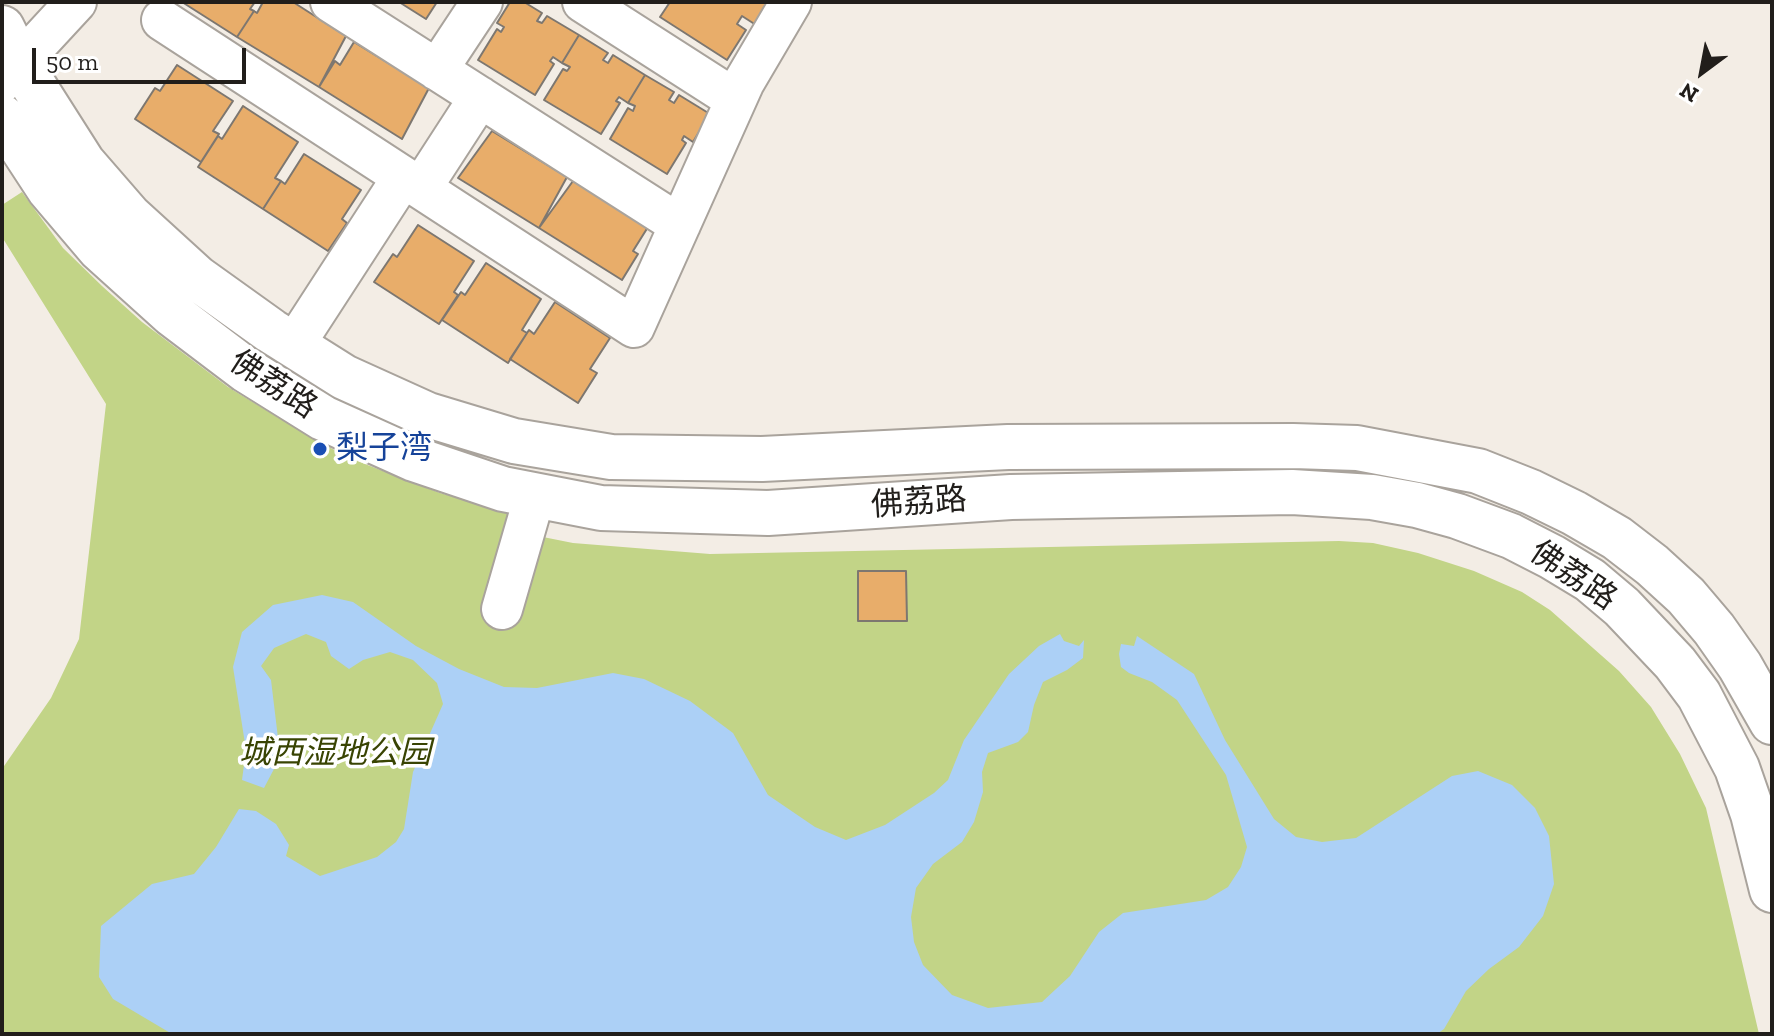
<!DOCTYPE html>
<meta charset="utf-8">
<style>
body{margin:0}
#map{position:relative;width:1774px;height:1036px;overflow:hidden;background:#f3ede5;font-family:"Zilla Slab",serif}
canvas{display:block}
.frame{position:absolute;inset:0;border:4px solid #211e1b;pointer-events:none}
.north{position:absolute;left:1662px;top:32px;width:80px;height:80px;-webkit-text-stroke:6px #fff;paint-order:stroke;rotate:212deg;font-size:22px;font-weight:700;line-height:32px;text-align:center;color:#211e1b}
.north::after{content:'';display:block;margin:auto;width:28px;height:36px;background:#211e1b;clip-path:polygon(50% 0,100% 100%,50% 72%,0 100%)}
.scale{position:absolute;left:32px;top:48px;width:214px;height:36px;box-sizing:border-box;border:4px solid #211e1b;border-top:0;padding-left:10px;font-size:24px;line-height:28px;white-space:nowrap;color:#211e1b;-webkit-text-stroke:6px #fff;paint-order:stroke}
</style>
<div id="map">
<canvas width="1774" height="1036"></canvas>
<div class="frame"></div>
<div class="north">N</div>
<div class="scale">50 m</div>
</div>
<script>
const c = document.querySelector('canvas').getContext('2d');
c.lineJoin = 'round';
function fillPath(path, color) { c.fillStyle = color; c.fill(path, 'evenodd'); }
const toPath = rows => new Path2D(rows.map(r => 'M' + r).join(''));
function trace(path, color, width, dash) { c.strokeStyle = color; c.lineWidth = width; c.lineCap = dash ? 'butt' : 'round'; c.setLineDash(dash || []); c.stroke(path); }
function label(font, color, halo, rows, align = 'center') {
  c.font = font + ' "Zilla Slab","Noto Sans SC",serif'; c.lineWidth = 7; c.setLineDash([]); c.textBaseline = 'middle'; c.strokeStyle = halo; c.fillStyle = color; for (const [text, x, y, turn = 0] of rows) {
    c.save(); c.translate(x, y); c.rotate((+turn || 0) * Math.PI / 180); c.textAlign = isNaN(turn) ? turn : align; if (halo) c.strokeText(text, 0, 0); c.fillText(text, 0, 0); c.restore();
  }
}
fillPath(toPath([
 [22,192,63,248,102,286,142,322,228,387,315,440,352,459,440,493,516,514,513,531,573,543,710,554,1339,541,1373,543,1418,553,1474,571,1522,592,1550,610,1619,671,1651,707,1680,754,1706,808,1759,1034,2,1034,2,769,51,698,79,639,106,404,2,237,2,205]
]), '#c2d487');
fillPath(toPath([
 [322,595,353,602,416,646,459,669,504,687,537,688,613,673,644,679,690,701,733,733,768,795,815,827,846,840,885,825,934,793,948,780,964,740,1009,674,1039,646,1060,634,1064,641,1079,646,1084,640,1083,658,1067,670,1043,682,1034,705,1028,732,1018,742,988,753,982,772,983,792,974,822,962,842,933,864,916,888,911,917,914,942,923,965,952,995,988,1008,1042,1002,1070,976,1099,932,1123,913,1206,900,1228,887,1241,867,1247,847,1226,775,1177,700,1152,682,1129,673,1121,667,1119,654,1121,644,1134,646,1137,636,1194,674,1225,740,1274,819,1296,837,1322,842,1356,838,1452,776,1478,771,1512,785,1535,808,1549,836,1554,884,1543,916,1519,947,1489,969,1466,991,1444,1029,1437,1034,172,1034,113,999,99,977,101,926,152,884,194,874,216,847,239,809,256,811,276,824,289,845,286,856,320,876,377,857,396,842,404,829,413,772,443,704,437,683,413,660,390,652,363,660,349,669,331,656,326,642,306,634,274,648,261,666,271,680,278,738,274,769,264,788,242,780,246,750,233,667,242,632,273,605]
]), '#acd0f6');
const building = toPath([
 [182,2,255,2,250,9,254,11,237,37,182,2],
 [263,2,293,2,346,36,319,87,237,37,254,11,257,13,263,2],
 [399,2,437,2,426,19,399,2],
 [510,2,524,2,542,13,537,21,542,23,547,16,579,35,562,63,553,57,550,61,554,64,535,95,478,60,497,29,501,32,504,27,497,23,510,2],
 [670,2,770,2,756,25,742,16,737,24,746,30,727,60,660,17,670,2],
 [579,35,608,53,603,60,608,63,613,55,645,75,628,103,619,97,616,101,620,103,601,134,544,100,563,69,567,71,570,67,562,63,579,35],
 [354,42,429,88,402,139,319,87,335,61,340,65,354,42],
 [177,65,233,101,213,131,219,134,201,162,135,119,155,88,160,91,177,65],
 [645,75,674,92,669,100,674,103,679,95,710,114,693,142,684,136,682,140,686,143,667,174,610,139,628,108,633,111,635,106,628,103,645,75],
 [243,106,298,142,275,178,281,181,263,209,198,167,218,136,222,139,243,106],
 [492,131,567,177,539,228,458,178,492,131],
 [304,154,361,190,342,219,347,223,328,251,263,209,281,181,285,184,304,154],
 [573,181,648,227,633,251,638,254,622,280,539,228,573,181],
 [418,225,474,261,454,292,458,295,439,324,374,282,393,254,397,257,418,225],
 [486,263,541,299,522,330,527,333,508,363,442,320,461,292,465,295,486,263],
 [555,302,610,338,590,369,597,373,578,403,510,359,529,330,534,334,555,302],
 [858,571,906,571,907,621,858,621,858,571]
]);
fillPath(building, '#e8ad6a');
trace(building, '#7d7770', 2);
const minor = toPath([
 [331,2,680,225],
 [583,2,736,100],
 [162,20,634,327,744,82,791,2],
 [437,70,482,2],
 [2,82,76,2],
 [421,188,480,97],
 [294,345,403,177],
 [502,609,535,495]
]);
const major = toPath([
 [2,28,20,64,83,163,129,216,197,278,271,331,344,377,428,415,514,441,611,457,762,459,1008,447,1293,446,1357,448,1478,471,1531,492,1574,513,1617,538,1652,565,1686,596,1714,629,1740,666,1772,722],
 [2,117,49,189,100,249,172,314,246,370,323,418,414,459,503,489,601,508,768,513,1011,497,1292,492,1372,497,1417,505,1457,516,1511,536,1552,557,1590,580,1622,607,1675,663,1699,695,1737,768,1753,814,1772,890]
]);
trace(minor, '#a9a39c', 44);
trace(major, '#a9a39c', 48);
trace(minor, '#fff', 40);
trace(major, '#fff', 44);
for (const [x, y, r, color] of [
 [320,449,8,"#1a4fb4"]
]) { const dot = new Path2D(); dot.arc(x, y, r, 0, 2 * Math.PI); c.fillStyle = color; c.fill(dot); trace(dot, '#fff', 3); }
label('32px', '#211e1b', '#fff', [
 ["佛荔路",273,385,33],
 ["佛荔路",919,503,-4],
 ["佛荔路",1573,576,34]
]);
label('32px', '#164399', '#fff', [
 ["梨子湾",336,449]
], 'left');
label('italic 32px', '#394403', '#fff', [
 ["城西湿地公园",335,754]
]);
</script>
